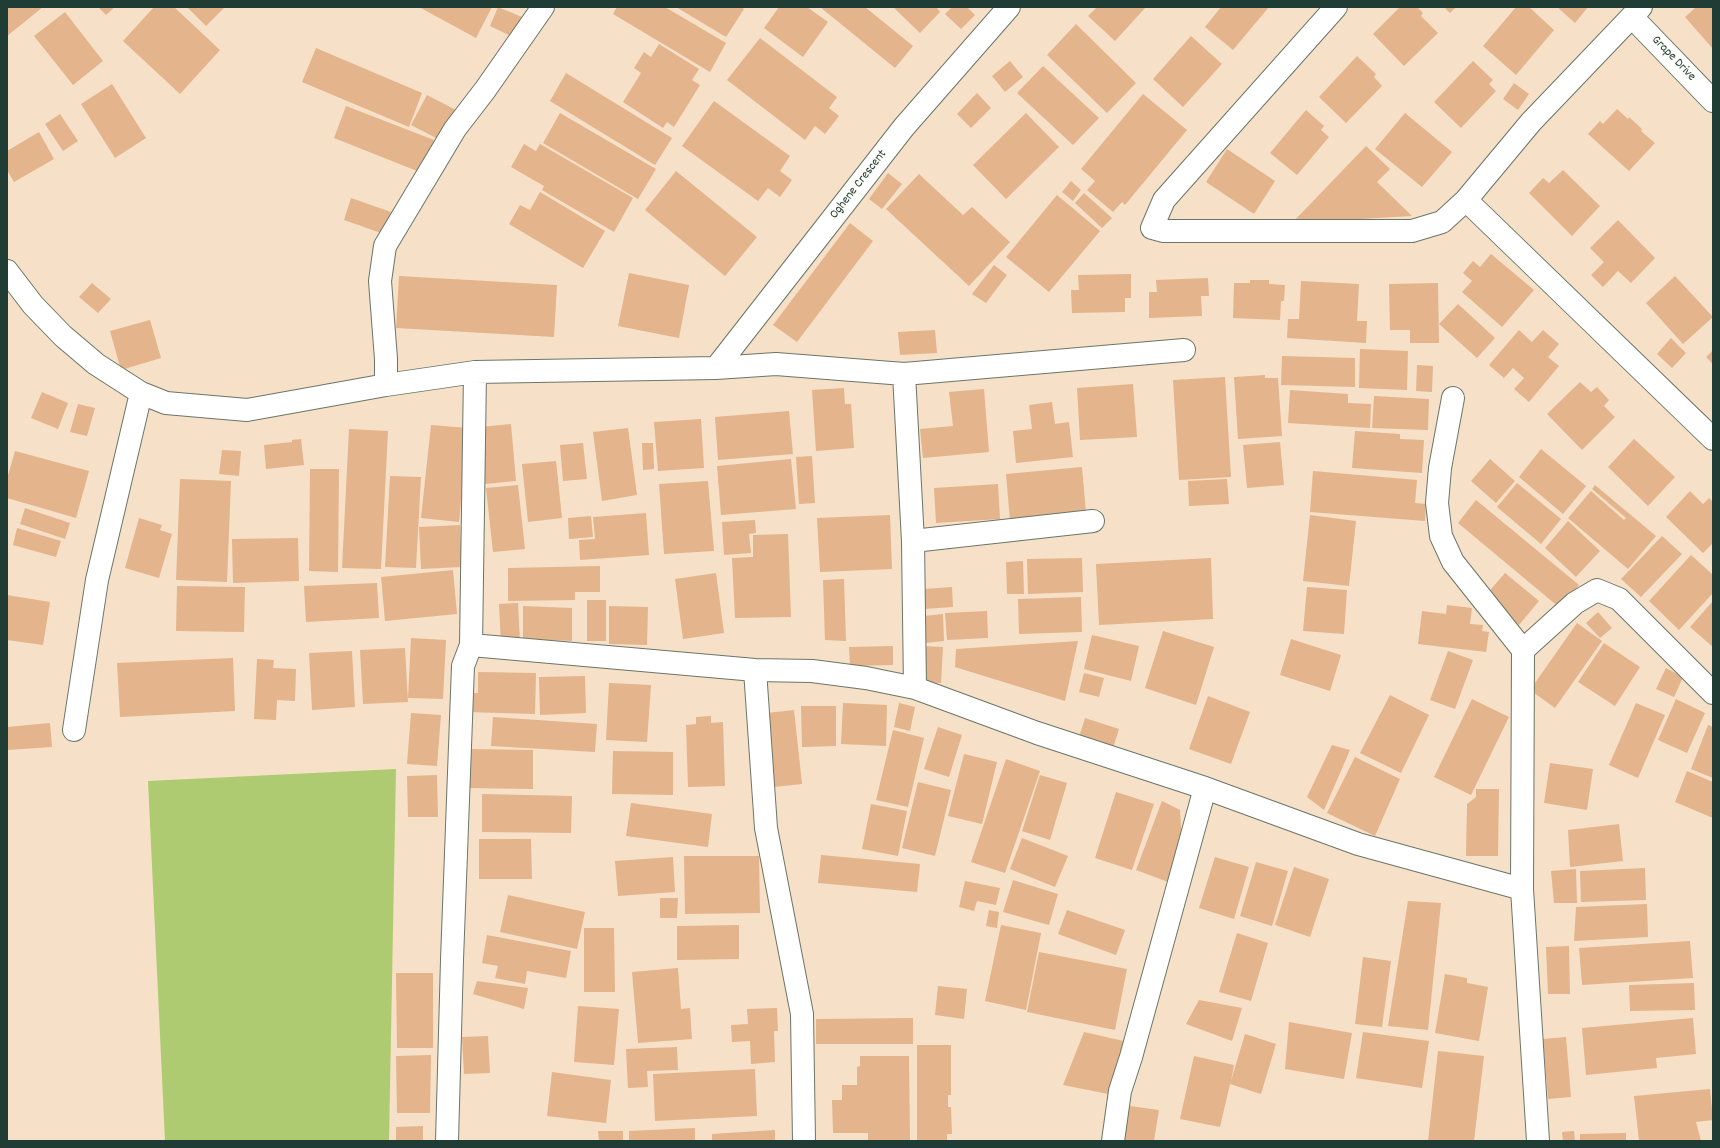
<!DOCTYPE html>
<style>
body{margin:0}
#map{position:relative;width:1720px;height:1148px;overflow:hidden;background:#f6e0c7;font-family:Dekko,sans-serif}
canvas{display:block}
.frame{position:absolute;inset:0;border:8px solid #1f3d34;pointer-events:none}
</style>
<div id="map">
<canvas width="1720" height="1148"></canvas>
<div class="frame"></div>
</div>
<script>
const c = document.querySelector('canvas').getContext('2d');
c.lineJoin = 'round';
function fillPath(path, color) { c.fillStyle = color; c.fill(path, 'evenodd'); }
const toPath = rows => new Path2D(rows.map(r => 'M' + r).join(''));
function trace(path, color, width, dash) { c.strokeStyle = color; c.lineWidth = width; c.lineCap = dash ? 'butt' : 'round'; c.setLineDash(dash || []); c.stroke(path); }
function label(font, color, halo, rows, align = 'center') {
  c.font = font + ' Dekko,sans-serif'; c.lineWidth = 3; c.setLineDash([]); c.textBaseline = 'middle'; c.strokeStyle = halo; c.fillStyle = color; for (const [text, x, y, turn = 0] of rows) {
    c.save(); c.translate(x, y); c.rotate((+turn || 0) * Math.PI / 180); c.textAlign = isNaN(turn) ? turn : align; if (halo) c.strokeText(text, 0, 0); c.fillText(text, 0, 0); c.restore();
  }
}
fillPath(toPath([
 [396,769,389,1141,165,1141,148,781]
]), '#afcb71');
fillPath(toPath([
 [7,7,43,7,7,36],
 [98,7,115,7,106,15],
 [154,7,174,7,220,50,180,94,123,41],
 [187,7,225,7,206,26],
 [419,7,492,7,476,38],
 [498,7,522,17,513,37,490,26],
 [617,7,665,7,726,43,710,72,613,14],
 [676,7,741,7,744,9,726,37],
 [779,7,807,7,828,22,803,57,764,28],
 [820,7,865,7,913,46,895,68],
 [893,7,936,7,940,12,920,33],
 [952,7,967,7,975,15,961,29,945,14],
 [1097,7,1146,7,1115,41,1088,16],
 [1221,7,1269,7,1233,50,1205,27],
 [1400,7,1417,7,1423,13,1421,16,1438,33,1404,66,1373,34],
 [1444,7,1456,7,1450,13],
 [1516,7,1529,7,1554,30,1516,75,1483,46],
 [1557,7,1588,7,1575,23],
 [1696,7,1713,7,1713,49,1685,17],
 [65,12,103,61,73,85,34,36],
 [1076,24,1136,83,1107,113,1047,55],
 [1191,36,1222,64,1183,107,1153,79],
 [760,38,837,97,829,108,839,116,825,134,815,126,805,140,727,80],
 [659,44,699,69,692,80,700,85,674,127,667,122,663,128,623,102,641,73,634,68,644,52,651,57],
 [316,48,422,93,409,127,302,82],
 [1357,56,1376,74,1374,77,1382,86,1346,123,1319,97],
 [1010,61,1023,77,1005,92,992,76],
 [1473,61,1493,80,1489,84,1496,91,1461,128,1434,102],
 [1043,66,1099,118,1073,145,1017,93],
 [566,73,672,138,655,165,550,101],
 [1514,83,1529,94,1518,110,1503,99],
 [112,84,146,138,115,158,81,104],
 [977,93,991,108,971,128,957,114],
 [1143,94,1187,130,1125,205,1122,202,1113,212,1087,190,1095,181,1081,169],
 [427,95,456,110,440,140,411,125],
 [714,101,790,156,780,171,792,180,780,197,768,188,758,201,682,146],
 [346,106,434,140,422,173,334,138],
 [1617,109,1628,119,1629,117,1642,129,1641,131,1655,143,1629,171,1588,134,1600,121,1603,124],
 [1306,110,1324,126,1321,130,1329,137,1297,175,1270,153],
 [560,113,656,169,638,199,543,143],
 [1026,113,1059,147,1006,199,973,165],
 [1405,113,1452,152,1422,187,1375,149],
 [60,114,78,141,63,151,45,124],
 [39,132,54,159,14,182,7,170,7,151],
 [524,144,536,151,540,144,633,198,614,232,542,190,544,186,511,167],
 [1366,146,1390,169,1377,182,1412,216,1292,223],
 [1227,149,1275,181,1254,214,1206,182],
 [1563,170,1600,206,1572,236,1529,193,1543,178,1549,183],
 [676,171,757,237,725,276,645,210],
 [888,173,902,184,882,209,869,199],
 [919,174,963,215,972,207,1010,242,969,286,886,209],
 [1071,181,1081,190,1073,201,1062,192],
 [540,192,605,231,583,268,509,224,520,205,530,210],
 [1084,193,1112,218,1102,228,1075,203],
 [1057,195,1100,231,1049,292,1006,257],
 [351,198,391,212,384,234,344,220],
 [1618,220,1655,258,1631,283,1618,271,1603,287,1591,275,1604,262,1590,248],
 [850,223,873,241,797,342,773,325],
 [1491,254,1534,290,1502,327,1462,292,1472,281,1463,273,1473,261,1480,267],
 [994,265,1007,275,986,303,972,294],
 [629,273,689,285,679,338,618,326],
 [1131,274,1131,298,1125,298,1125,312,1072,313,1071,290,1079,290,1078,275],
 [399,276,557,285,554,337,396,328],
 [1675,276,1713,317,1683,344,1646,303],
 [1208,278,1209,296,1201,296,1202,316,1149,318,1149,292,1157,292,1156,280],
 [1250,280,1269,280,1269,284,1285,285,1284,301,1281,301,1280,320,1233,318,1234,283,1250,283],
 [1301,281,1359,284,1357,321,1367,321,1366,343,1287,338,1288,319,1299,319],
 [92,283,111,299,98,313,79,297],
 [1438,283,1439,343,1410,343,1410,330,1390,330,1389,284],
 [1458,304,1495,338,1477,358,1439,324],
 [150,320,161,358,121,370,110,331],
 [935,330,937,353,900,355,898,332],
 [1519,330,1532,342,1543,330,1559,344,1548,357,1559,366,1529,402,1514,389,1524,378,1513,368,1504,378,1489,365],
 [1671,338,1686,353,1672,368,1657,354],
 [1360,349,1408,351,1407,390,1359,388],
 [1713,350,1713,364,1706,357],
 [1282,356,1355,358,1355,387,1281,385],
 [1417,365,1433,366,1432,392,1416,391],
 [1265,375,1265,378,1278,378,1282,436,1238,439,1234,377],
 [1225,377,1231,477,1179,480,1173,380],
 [1580,382,1591,392,1597,387,1609,400,1604,406,1615,417,1582,450,1547,414],
 [1133,384,1137,437,1080,440,1077,388],
 [844,388,845,404,851,404,854,448,816,451,812,390],
 [984,389,989,452,923,458,920,429,953,426,949,392],
 [1290,390,1348,394,1348,403,1371,404,1370,428,1288,423],
 [42,392,68,403,58,429,31,418],
 [1374,396,1429,399,1428,430,1372,428],
 [1052,402,1055,424,1069,422,1073,457,1016,463,1013,431,1032,429,1029,405],
 [78,404,95,408,87,436,70,432],
 [789,411,793,454,718,460,715,417],
 [701,419,704,468,658,471,654,422],
 [511,424,516,481,485,484,480,427],
 [431,425,468,428,459,522,421,518],
 [628,428,637,495,602,501,593,432],
 [349,429,388,431,381,569,342,568],
 [1355,431,1400,434,1400,439,1424,440,1422,473,1352,468],
 [301,439,304,465,266,469,264,445,292,442,292,440],
 [1634,439,1675,477,1648,506,1608,467],
 [1280,442,1284,485,1247,488,1243,445],
 [583,443,587,479,563,481,560,445],
 [642,443,653,443,654,469,643,470],
 [1541,449,1586,486,1563,514,1519,477],
 [222,450,241,451,239,476,219,474],
 [15,451,89,471,76,518,7,498,7,479],
 [812,456,815,503,799,504,796,457],
 [791,459,796,509,721,515,717,466],
 [1490,459,1515,481,1496,503,1471,481],
 [556,461,562,518,528,522,522,464],
 [1082,467,1086,513,1010,521,1006,474],
 [310,469,339,469,338,572,309,571],
 [1313,471,1417,480,1415,503,1426,504,1425,521,1310,512],
 [390,476,421,477,416,568,385,567],
 [180,479,231,481,227,582,176,580],
 [1227,479,1229,504,1189,506,1188,481],
 [708,481,714,551,664,554,659,484],
 [1517,483,1561,519,1541,544,1497,507],
 [998,484,1000,519,936,523,934,488],
 [518,485,525,549,493,552,486,488],
 [1595,485,1656,536,1628,569,1568,518,1591,491,1624,520,1626,518,1592,489],
 [1690,491,1703,504,1709,498,1713,502,1713,543,1703,553,1666,517],
 [1476,500,1579,585,1560,608,1458,523],
 [25,508,70,523,65,539,20,524],
 [646,513,649,555,580,560,579,540,595,539,593,517],
 [890,515,892,569,820,572,817,518],
 [1310,515,1356,521,1349,586,1303,581],
 [591,516,593,537,569,539,568,518],
 [139,518,162,525,160,530,172,534,159,578,125,568],
 [755,520,756,533,749,534,751,553,724,555,722,522],
 [1568,521,1600,551,1576,577,1545,548],
 [460,525,462,567,421,569,419,527],
 [17,528,61,541,56,557,13,545],
 [788,534,791,617,735,618,732,558,753,557,753,535],
 [1662,536,1682,554,1641,597,1621,579],
 [298,538,299,581,233,583,232,539],
 [1691,555,1713,575,1713,593,1679,630,1649,601],
 [1082,558,1083,592,1028,594,1027,559],
 [1211,558,1213,619,1099,625,1096,564],
 [1023,561,1024,594,1007,594,1006,562],
 [600,566,600,592,575,592,575,600,508,601,508,568],
 [453,570,457,614,385,621,381,577],
 [716,573,724,633,683,639,675,579],
 [1505,573,1539,601,1519,625,1485,596],
 [844,579,846,641,825,640,823,580],
 [377,583,379,618,306,622,304,586],
 [177,586,245,587,244,632,176,631],
 [952,587,953,607,924,609,923,589],
 [1307,587,1347,590,1344,634,1303,631],
 [7,595,50,602,43,645,7,640],
 [1081,597,1082,632,1019,634,1018,599],
 [587,600,606,600,606,641,587,641],
 [1713,601,1713,647,1690,627],
 [518,603,520,643,501,644,499,604],
 [1447,605,1472,608,1470,624,1483,625,1482,631,1489,632,1486,652,1418,644,1422,611,1446,614],
 [523,606,572,608,572,641,523,639],
 [609,606,648,607,647,645,609,644],
 [987,611,988,638,947,640,945,613],
 [1598,612,1612,628,1600,638,1586,623],
 [943,614,944,641,926,643,924,616],
 [1577,623,1602,641,1555,708,1530,690],
 [1163,631,1214,647,1196,705,1145,688],
 [1092,635,1139,646,1131,681,1084,669],
 [411,638,446,640,443,699,408,698],
 [1291,639,1341,655,1330,691,1280,675],
 [1078,641,1065,701,955,667,956,649],
 [1604,643,1640,667,1615,706,1578,682],
 [893,646,893,665,850,666,849,647],
 [921,646,943,647,941,683,919,682],
 [405,648,408,702,363,704,360,650],
 [352,651,355,707,312,710,309,653],
 [1448,651,1473,660,1455,709,1430,700],
 [233,658,235,711,120,717,117,663],
 [257,659,274,660,273,668,296,669,295,701,277,700,276,720,254,719],
 [1666,668,1683,677,1674,697,1656,689],
 [478,672,536,673,535,714,466,712,466,693,478,693],
 [1084,673,1104,678,1099,697,1079,692],
 [585,676,586,713,540,715,539,677],
 [609,683,651,685,647,742,606,740],
 [1390,695,1429,715,1401,773,1360,753],
 [1208,696,1250,712,1231,764,1189,749],
 [1472,699,1509,717,1471,795,1434,777],
 [1676,699,1705,713,1687,753,1658,740],
 [843,703,887,705,886,746,841,744],
 [899,703,915,707,910,731,894,727],
 [1636,703,1665,715,1638,778,1609,765],
 [801,706,836,706,836,746,802,747],
 [794,710,802,784,775,787,767,713],
 [411,713,441,715,437,766,407,764],
 [711,716,711,723,723,722,725,786,688,787,686,725,696,724,696,717],
 [493,717,597,724,595,752,491,746],
 [1085,718,1119,729,1113,748,1079,737],
 [50,723,52,747,7,750,7,727],
 [1708,725,1713,727,1713,778,1691,769],
 [938,727,962,735,949,777,924,769],
 [893,730,924,738,908,807,876,800],
 [1332,745,1350,750,1324,810,1307,797],
 [467,749,533,750,533,789,466,788],
 [613,751,673,752,673,795,612,794],
 [964,754,997,762,982,824,948,816],
 [1355,757,1400,779,1375,836,1327,813],
 [1006,759,1040,771,1005,873,971,862],
 [1550,763,1593,769,1587,810,1544,803],
 [1687,771,1713,782,1713,818,1675,802],
 [437,775,438,817,408,817,407,776],
 [1040,775,1067,783,1050,840,1022,831],
 [918,782,951,790,935,856,902,848],
 [1476,789,1499,789,1498,856,1466,856,1467,804,1476,797],
 [1116,792,1154,804,1132,870,1095,858],
 [482,794,572,796,571,833,482,832],
 [1162,801,1180,810,1182,846,1168,882,1136,870],
 [631,803,712,814,708,847,626,836],
 [871,804,907,811,898,856,862,849],
 [1619,824,1623,861,1570,867,1568,830],
 [1022,838,1068,856,1055,887,1010,869],
 [479,839,531,839,532,879,479,879],
 [821,855,920,864,917,892,818,883],
 [684,856,759,856,760,913,685,914],
 [673,857,675,892,618,896,615,861],
 [1215,857,1249,867,1234,919,1199,908],
 [1256,862,1288,871,1272,926,1240,916],
 [1294,867,1329,879,1310,937,1275,925],
 [1645,868,1646,900,1581,902,1580,871],
 [1576,869,1577,903,1554,903,1551,871],
 [1013,880,1058,894,1049,925,1003,912],
 [965,881,1000,888,996,905,977,901,974,911,959,907],
 [508,895,585,912,577,949,500,932],
 [660,898,678,898,677,918,660,918],
 [1408,901,1441,903,1428,1030,1388,1026],
 [1647,904,1648,937,1574,941,1576,907],
 [989,910,999,912,997,928,986,926],
 [1067,910,1125,930,1116,955,1058,934],
 [739,925,739,959,677,960,677,926],
 [1001,925,1041,933,1026,1010,985,1001],
 [584,928,614,928,615,992,584,992],
 [1237,933,1268,943,1251,1001,1219,992],
 [487,935,571,951,566,978,527,971,525,984,495,978,498,966,482,963],
 [1690,941,1693,978,1582,985,1579,948],
 [1569,946,1570,994,1548,994,1546,947],
 [1039,952,1127,969,1115,1030,1027,1012],
 [1363,957,1391,961,1382,1027,1355,1024],
 [678,968,681,1009,690,1008,692,1039,638,1043,632,972],
 [396,973,433,973,433,1048,397,1048],
 [1445,974,1467,978,1467,983,1488,987,1479,1041,1435,1033],
 [477,981,528,988,524,1009,473,994],
 [1694,983,1695,1010,1630,1011,1629,985],
 [938,986,967,989,964,1019,935,1015],
 [1199,1000,1242,1008,1232,1041,1186,1024],
 [578,1006,619,1009,614,1065,574,1062],
 [777,1008,778,1031,774,1031,775,1062,751,1064,750,1041,732,1042,731,1025,748,1024,747,1009],
 [913,1018,913,1044,816,1044,816,1019],
 [1693,1018,1696,1054,1656,1058,1657,1068,1586,1075,1582,1028],
 [1289,1022,1352,1033,1344,1079,1285,1069],
 [1084,1032,1128,1042,1113,1095,1063,1085],
 [1363,1032,1429,1041,1422,1088,1356,1078],
 [1245,1034,1276,1044,1261,1094,1230,1084,1220,1127,1180,1119,1194,1056,1234,1065,1231,1081],
 [488,1036,490,1073,464,1074,462,1037],
 [1566,1037,1571,1097,1548,1099,1543,1039],
 [917,1045,951,1045,951,1095,948,1095,948,1107,951,1107,952,1134,947,1134,947,1141,917,1141],
 [677,1047,678,1070,647,1071,648,1087,628,1088,626,1049],
 [1438,1051,1484,1056,1474,1141,1428,1141],
 [431,1055,430,1113,397,1113,396,1056],
 [860,1056,909,1056,910,1141,868,1141,868,1133,833,1133,832,1100,842,1100,842,1085,857,1085,857,1067,860,1066],
 [755,1069,757,1116,655,1121,653,1074],
 [552,1072,611,1080,606,1123,547,1116],
 [1710,1089,1713,1120,1696,1122,1701,1141,1639,1141,1634,1096],
 [1123,1105,1159,1110,1154,1141,1118,1141],
 [423,1126,423,1141,396,1141,396,1127],
 [695,1128,695,1140,629,1141,629,1131],
 [775,1130,775,1141,712,1141,712,1134],
 [598,1131,623,1131,623,1141,599,1141],
 [1574,1131,1575,1141,1563,1141,1562,1132],
 [1626,1133,1626,1141,1580,1141,1580,1134]
]), '#e4b48c');
const street = toPath([
 [1336,7,1164,200,1152,228,1163,231,1412,231,1442,222,1466,200,1531,122,1641,7],
 [1632,17,1713,101],
 [1466,200,1713,439],
 [7,271,33,305,63,336,96,364,141,393,166,403,247,410,386,385,475,372,716,368,776,364,904,374,1184,350],
 [716,368,904,127,1009,7],
 [904,374,913,541,915,688],
 [386,385,386,359,380,281,385,246,455,129,485,90,543,7],
 [1453,398,1440,468,1437,503,1441,536,1453,562,1523,650,1522,889,1538,1141],
 [913,541,1093,521],
 [471,645,755,670,812,671,866,678,915,688,1037,733,1205,788,1358,844,1522,889],
 [1523,650,1575,603,1597,590,1619,599,1713,693],
 [755,670,766,828,802,1014,804,1141],
 [74,730,97,580,141,393],
 [447,1141,452,960,463,666,471,645,475,372],
 [1113,1141,1120,1091,1131,1057,1205,788]
]);
trace(street, '#6a7667', 24);
trace(street, '#fff', 22);
label('13px', '#1f3d34', '#fdfcf7', [
 ["Grape Drive",1673,59,46],
 ["Oghene Crescent",859,185,-52]
]);
</script>
